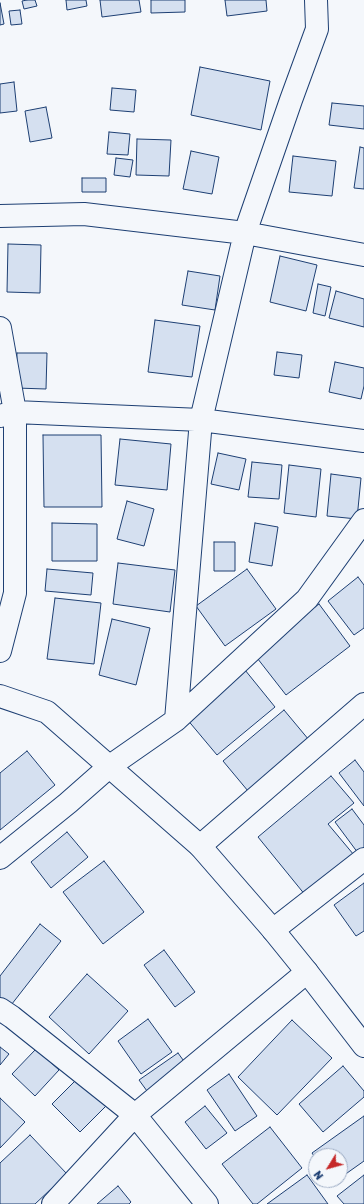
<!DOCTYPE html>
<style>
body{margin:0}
#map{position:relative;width:364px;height:1204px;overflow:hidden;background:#f4f7fb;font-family:Rubik,sans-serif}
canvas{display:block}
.north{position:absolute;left:308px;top:1148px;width:40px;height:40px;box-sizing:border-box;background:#f4f7fb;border:1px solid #9eadc5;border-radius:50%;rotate:233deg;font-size:11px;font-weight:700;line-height:16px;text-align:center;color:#1d3f73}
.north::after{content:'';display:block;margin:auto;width:14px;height:18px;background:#c62828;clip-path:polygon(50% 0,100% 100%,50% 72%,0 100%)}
</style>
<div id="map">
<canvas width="364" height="1204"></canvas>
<div class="north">N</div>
</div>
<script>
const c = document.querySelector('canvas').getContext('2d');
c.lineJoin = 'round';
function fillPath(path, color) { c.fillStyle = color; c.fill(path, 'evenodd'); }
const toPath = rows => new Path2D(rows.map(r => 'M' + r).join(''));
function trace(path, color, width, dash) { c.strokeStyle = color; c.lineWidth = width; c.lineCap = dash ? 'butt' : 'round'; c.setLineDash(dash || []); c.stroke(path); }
const building = toPath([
 [27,0,35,0,37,6,24,9,22,1,27,0],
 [66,0,86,0,87,6,67,10,66,0],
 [100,0,139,0,141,12,102,17,100,0],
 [151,0,185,0,185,12,151,13,151,0],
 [225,0,266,0,267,11,227,16,225,0],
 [0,3,4,24,0,25,0,3],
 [20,10,22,24,11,25,9,11,20,10],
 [200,67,270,81,261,130,191,115,200,67],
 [14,82,17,111,0,113,0,84,14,82],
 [112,88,136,90,134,112,110,110,112,88],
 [332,103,364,106,364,129,329,125,332,103],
 [46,107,52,138,30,142,25,111,46,107],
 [109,132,130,134,128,155,107,154,109,132],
 [137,139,171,140,169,176,136,175,137,139],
 [360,147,364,148,364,189,354,188,360,147],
 [191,151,219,157,212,194,183,189,191,151],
 [293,156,336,161,332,196,289,192,293,156],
 [116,158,133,160,130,177,114,175,116,158],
 [82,178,106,178,106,192,82,192,82,178],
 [8,244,41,245,40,293,7,292,8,244],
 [280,256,317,265,306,311,270,302,280,256],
 [188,271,220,276,215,310,182,305,188,271],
 [318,284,331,287,325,316,313,313,318,284],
 [336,291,364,299,364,327,329,318,336,291],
 [155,320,200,326,192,377,148,372,155,320],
 [277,352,302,355,299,378,274,375,277,352],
 [17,353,47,353,46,389,16,388,17,353],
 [335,362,364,368,364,386,361,399,329,392,335,362],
 [43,435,101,435,102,507,44,507,43,435],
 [120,439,171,444,167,490,115,485,120,439],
 [218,453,246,459,239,490,211,484,218,453],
 [252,462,282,465,279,499,248,497,252,462],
 [289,465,321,469,316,517,284,513,289,465],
 [331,474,361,478,357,519,327,516,331,474],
 [127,501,154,509,144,546,117,539,127,501],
 [52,523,97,524,97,561,52,561,52,523],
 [255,523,278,527,272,566,249,562,255,523],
 [214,542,235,542,235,571,214,571,214,542],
 [118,563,175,570,170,612,113,604,118,563],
 [47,569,93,573,91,595,45,591,47,569],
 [247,569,276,609,225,646,196,606,247,569],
 [358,577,364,585,364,628,354,635,328,601,358,577],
 [55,598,101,603,94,664,47,659,55,598],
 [319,604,350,646,286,695,254,654,319,604],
 [112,619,150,628,136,685,99,675,112,619],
 [245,670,275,707,217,755,186,718,245,670],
 [284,710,309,740,248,791,223,761,284,710],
 [27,751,55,785,0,830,0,773,27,751],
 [355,760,364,772,364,806,339,773,355,760],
 [331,776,354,803,328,824,354,855,306,896,258,837,331,776],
 [352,809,364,825,364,848,358,853,335,822,352,809],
 [67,832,88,857,51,888,31,862,67,832],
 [104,861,144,912,103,944,63,892,104,861],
 [364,883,364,931,356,936,334,905,364,883],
 [40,924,61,941,8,1009,0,1002,0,976,40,924],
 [164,950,195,992,175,1007,144,965,164,950],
 [87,974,128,1011,89,1054,49,1017,87,974],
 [148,1019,172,1052,141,1074,118,1041,148,1019],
 [292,1020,332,1058,277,1115,238,1077,292,1020],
 [0,1047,9,1054,0,1065,0,1047],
 [36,1049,59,1070,35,1096,12,1074,36,1049],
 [178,1053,186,1064,147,1091,139,1080,178,1053],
 [343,1066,364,1091,364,1097,323,1132,299,1104,343,1066],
 [229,1074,257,1116,235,1131,207,1090,229,1074],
 [79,1077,107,1105,80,1132,52,1104,79,1077],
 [0,1098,25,1122,0,1148,0,1098],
 [205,1106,227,1133,206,1149,185,1122,205,1106],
 [364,1116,364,1161,340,1178,340,1156,316,1156,316,1159,312,1153,364,1116],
 [270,1127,302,1168,257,1204,253,1204,222,1164,270,1127],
 [30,1135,67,1174,35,1204,0,1204,0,1163,30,1135],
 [307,1175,328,1204,267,1204,307,1175],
 [364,1175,364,1204,344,1204,337,1196,364,1175],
 [118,1186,131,1202,129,1204,97,1204,118,1186]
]);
fillPath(building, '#d5e0f0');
trace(building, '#1d3f73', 1);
const street = toPath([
 [0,216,84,214,245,233,364,255],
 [0,328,15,412,15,593,0,651],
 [0,416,15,412,201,420,364,441],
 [176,720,307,599,364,520],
 [200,846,364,704],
 [0,858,68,803,110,766,176,720,201,420,245,233,291,100,317,29,316,0],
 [273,930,364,859],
 [0,1009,12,1017,135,1115,207,1204],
 [53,1204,135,1115,307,972]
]);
const secondary = toPath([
 [0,696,47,712,200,846,273,930,307,972,364,1046]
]);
trace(street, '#1d3f73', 24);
trace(secondary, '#1d3f73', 24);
trace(street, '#f4f7fb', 22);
trace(secondary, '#f4f7fb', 22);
</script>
